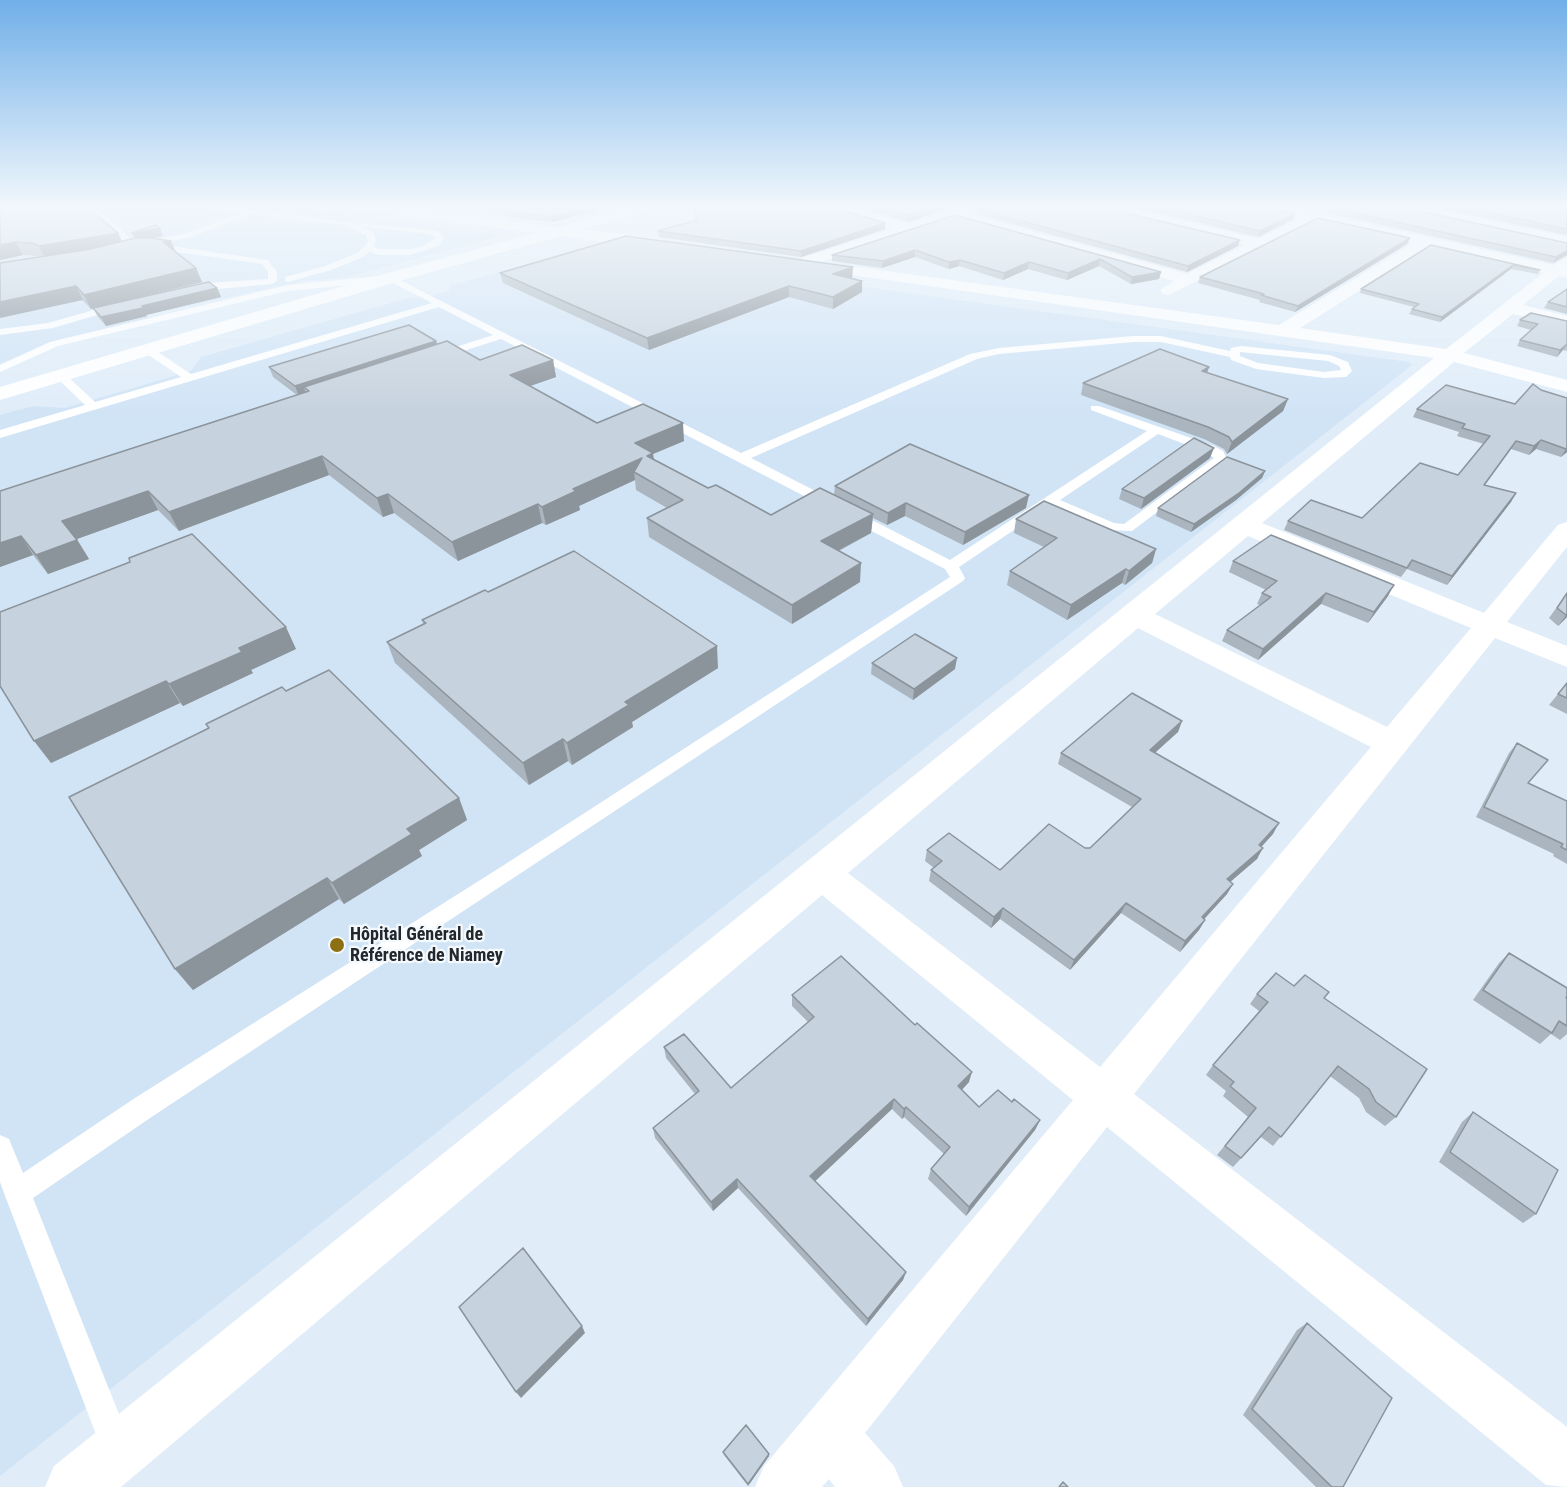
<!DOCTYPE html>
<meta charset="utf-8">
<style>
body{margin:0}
canvas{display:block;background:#e0edf9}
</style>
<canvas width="1567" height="1487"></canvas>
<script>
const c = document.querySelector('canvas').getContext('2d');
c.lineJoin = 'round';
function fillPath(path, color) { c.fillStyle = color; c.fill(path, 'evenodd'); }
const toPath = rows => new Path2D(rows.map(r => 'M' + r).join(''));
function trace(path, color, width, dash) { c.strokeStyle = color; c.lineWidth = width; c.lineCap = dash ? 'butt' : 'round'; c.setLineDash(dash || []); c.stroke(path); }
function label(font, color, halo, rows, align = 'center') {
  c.font = font + ' "Roboto Condensed",sans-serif'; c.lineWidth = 4.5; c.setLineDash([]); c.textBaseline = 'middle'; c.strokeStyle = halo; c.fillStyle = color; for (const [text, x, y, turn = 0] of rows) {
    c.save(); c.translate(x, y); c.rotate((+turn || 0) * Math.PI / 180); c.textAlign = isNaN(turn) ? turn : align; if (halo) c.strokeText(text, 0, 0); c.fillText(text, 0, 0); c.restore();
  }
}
fillPath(toPath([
 [0,205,279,205,503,235,344,278,303,281,146,315,149,318,53,341,0,364],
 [582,248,1409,362,1412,365,0,1476,0,415,33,406,65,408,191,371,201,357,408,298,427,297,449,291,450,286]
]), '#d1e4f6');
fillPath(toPath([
 [32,205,56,205,95,210,116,224,138,247,131,249,110,228,90,214,32,205],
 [195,205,220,205,353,223,422,229,438,231,444,238,440,245,410,255,377,255,370,251,363,257,331,270,288,282,285,281,285,277,325,266,357,253,365,246,368,241,366,235,345,225,251,214,189,238,157,243,157,239,184,234,242,213,195,205],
 [362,227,422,233,432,235,436,238,423,246,410,249,379,249,374,246,376,241,373,232,362,227],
 [151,243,268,260,277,272,277,281,272,284,186,292,186,288,207,283,268,279,268,272,262,264,148,248,148,244,151,243],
 [390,275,741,453,970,354,999,348,1133,336,1161,336,1230,351,1231,348,1241,346,1330,355,1348,362,1352,371,1346,377,1324,378,1256,369,1231,360,1230,357,1161,342,1133,342,999,354,977,359,751,458,950,560,1147,431,1091,410,1091,406,1099,406,1214,446,1223,451,1227,459,1132,531,1107,530,1051,505,959,567,965,578,963,581,153,1116,33,1198,132,1447,127,1458,116,1463,105,1458,4,1193,0,1182,0,1135,9,1139,23,1173,135,1098,504,865,950,577,945,569,501,339,442,358,434,358,434,354,493,335,439,307,0,438,0,430,85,405,57,378,57,374,65,374,95,402,181,377,144,352,144,348,152,348,191,374,432,303,389,281,288,291,58,346,0,372,0,365,50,342,288,285,390,275],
 [1240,352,1328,361,1339,366,1341,370,1324,372,1258,363,1240,356,1240,352],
 [1158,434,1206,452,1214,458,1124,524,1114,523,1060,500,1158,434],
 [118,303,123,306,121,308,53,328,0,335,0,329,48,323,118,303]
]), '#fff');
fillPath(toPath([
 [345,205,388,205,559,227,637,205,661,205,659,208,582,229,662,239,670,244,662,249,560,236,396,282,0,400,0,387,384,274,537,233,352,209,345,205],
 [823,205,845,205,908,224,967,205,982,205,981,210,969,214,1187,274,1245,245,1091,208,1089,205,1115,205,1258,239,1300,218,1257,208,1255,205,1282,205,1312,212,1321,209,1326,210,1327,215,1553,265,1567,257,1567,278,1559,276,1523,305,1567,316,1567,326,1513,314,1464,353,1567,380,1567,392,1454,362,1262,523,1484,613,1558,525,1567,522,1567,547,1507,622,1567,646,1567,667,1495,638,1134,1094,1567,1427,1567,1487,1546,1485,1107,1127,865,1433,894,1466,903,1487,835,1487,829,1479,822,1487,755,1487,764,1466,1073,1100,822,895,121,1487,45,1487,54,1466,1434,358,802,268,800,265,802,258,892,229,825,208,823,205],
 [954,219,1174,281,1160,290,1163,294,1169,295,1316,221,1413,243,1279,325,821,262,954,219],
 [1429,247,1543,273,1446,349,1300,328,1429,247],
 [1248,536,1471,628,1387,727,1155,614,1248,536],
 [1138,628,1371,747,1100,1067,848,873,1138,628],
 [1385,205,1413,205,1567,237,1567,247,1392,209,1385,205]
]), '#fff');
fillPath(toPath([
 [0,205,118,233,122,241,135,238,132,233,163,236,150,238,171,241,176,252,196,268,202,282,91,309,39,256,23,255,0,260],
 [480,205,593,205,595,211,552,222,510,217],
 [691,205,826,205,885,229,801,257,659,237,658,231,696,220],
 [868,205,959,205,908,222,867,209],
 [982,205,1092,205,1238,246,1187,272,977,214,977,209],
 [1126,205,1259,205,1295,214,1293,219,1258,237],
 [1293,205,1392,205,1567,243,1567,255,1553,263,1329,213,1326,208,1321,207,1312,210],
 [1425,205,1531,205,1567,212,1567,235],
 [955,215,1161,272,1159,279,1131,284,1099,266,1067,280,1028,269,1003,280,959,266,949,269,915,257,882,268,832,261,832,255],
 [1410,238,1407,244,1295,312,1259,302,1260,300,1198,283,1200,277],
 [1431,245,1540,270,1538,274,1511,269,1440,322,1409,314,1412,309,1414,307,1360,293,1361,289],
 [853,267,852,278,862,292,833,309,789,297,649,350,503,283,500,273],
 [217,288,221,297,146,315,147,316,106,326,98,317,93,308],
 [1567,289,1567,314,1544,308,1548,302],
 [1520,320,1567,321,1567,351,1563,350,1557,357,1517,346,1520,340,1531,330,1517,326],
 [436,341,437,344,480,360,553,360,556,377,530,386,597,423,684,441,653,454,654,459,708,488,771,515,834,495,835,486,1026,508,963,545,905,516,887,525,873,518,871,533,839,551,860,582,792,624,649,537,647,518,667,508,636,490,635,480,579,506,580,510,546,525,542,523,458,561,394,513,383,517,329,475,179,531,158,510,77,539,89,559,48,574,33,555,0,567,0,491,297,395,273,377,269,367],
 [1209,367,1207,373,1288,399,1283,411,1227,454,1224,449,1204,439,1081,395,1083,383],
 [1541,390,1567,398,1567,452,1561,457,1536,449,1529,455,1511,449,1485,485,1516,493,1511,502,1447,585,1407,569,1401,577,1284,530,1288,521,1362,518,1458,475,1484,444,1457,436,1459,432,1413,417,1417,409,1515,404],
 [1210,458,1141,509,1119,499,1122,489],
 [1265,471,1262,478,1236,500,1191,532,1156,516,1158,508],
 [1016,519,1156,549,1152,563,1125,585,1122,583,1067,620,1007,585,1010,571,1044,547,1014,533],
 [1233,561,1388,596,1368,623,1321,604,1258,660,1222,641,1227,630,1260,605,1257,604,1262,593,1266,590,1229,572],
 [130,562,296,649,251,670,253,673,183,706,180,703,51,763],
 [488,592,718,668,632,722,633,727,572,765,568,761,529,785,395,663,387,642,423,624,422,620],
 [1567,593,1567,617,1558,626,1549,618],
 [872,663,955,669,913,700,871,674],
 [1567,683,1567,714,1549,705],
 [286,691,459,798,467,820,419,850,422,856,344,904,339,899,193,990,175,969,209,729,206,724],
 [1182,721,1178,732,1155,752,1273,834,1261,847,1257,859,1230,881,1233,884,1227,894,1204,919,1205,920,1199,930,1180,952,1121,913,1070,970,1000,919,991,928,929,881,931,870,934,868,925,861,927,850,1000,870,1085,848,1090,848,1132,807,1058,764,1061,753],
 [1517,743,1528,783,1567,801,1567,864,1553,856,1554,854,1476,817,1509,753],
 [1509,953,1567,998,1567,1034,1560,1040,1551,1034,1540,1044,1473,1000,1499,963],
 [1294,986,1324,999,1396,1117,1385,1126,1366,1112,1359,1098,1330,1076,1273,1146,1261,1137,1233,1167,1217,1155,1248,1117,1223,1096,1226,1091,1206,1075,1213,1065,1259,1011,1250,1004,1257,994],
 [792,995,969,1082,962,1090,979,1107,1012,1102,1040,1120,1035,1130,966,1216,928,1179,931,1169,944,1154,904,1117,902,1119,892,1109,815,1181,906,1272,903,1280,866,1326,738,1188,713,1211,655,1138,653,1128,695,1094,666,1058,664,1047,731,1088,808,1022,792,1006],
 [1473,1112,1536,1214,1523,1223,1439,1162,1462,1122],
 [1307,1323,1343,1487,1316,1487,1243,1415,1297,1330],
 [723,1452,769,1456,748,1486,724,1455]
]), '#aab5bf');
fillPath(toPath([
 [943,205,959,205,908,222,908,216],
 [1313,205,1322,205,1321,207,1312,210],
 [594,206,595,211,552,222,551,217],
 [1295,214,1293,219,1258,237,1260,231],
 [885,223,885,229,801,257,801,251],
 [160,228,163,236,136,241,132,233],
 [118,233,124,246,46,260,39,246],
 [1410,238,1407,244,1295,312,1298,306],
 [1240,240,1238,246,1187,272,1188,266],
 [171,241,176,254,163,242],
 [16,242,23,255,0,260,0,245],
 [915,250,915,257,882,268,883,261],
 [1567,251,1567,255,1553,263,1556,257],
 [1100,259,1099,266,1067,280,1068,273],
 [960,260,959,266,949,269,949,262],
 [1029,262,1028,269,1003,280,1004,273],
 [1513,265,1511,269,1440,322,1442,317],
 [853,267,852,278,833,274],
 [196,268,202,282,91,309,84,295],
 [1161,272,1159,279,1131,284,1132,277],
 [862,281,862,292,833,309,833,297],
 [76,286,83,300,0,318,0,302],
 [789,286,789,297,649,350,647,338],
 [217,288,221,297,146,315,147,316,106,326,101,317,142,306],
 [436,341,439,350,309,391,304,387,306,394,299,396,295,386],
 [1567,344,1563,350,1557,357,1560,350],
 [553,360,556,377,513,392,510,375],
 [1209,367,1205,379,1202,371],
 [1288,399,1283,411,1227,454,1232,442],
 [683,423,684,441,653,454,655,471,634,472,635,480,579,506,580,510,546,525,542,507,573,489,635,443],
 [1541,440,1536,449,1529,455,1534,446],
 [1516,441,1511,449,1478,494,1484,485],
 [1214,448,1210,458,1141,509,1144,498],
 [1567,448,1567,452,1561,457,1566,449],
 [322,456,329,475,179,531,169,512],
 [1265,471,1262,478,1236,500,1191,532,1194,524],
 [148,491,158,510,74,540,62,521],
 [1516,493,1511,502,1447,585,1452,576],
 [388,494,394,513,383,517,377,498],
 [1029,495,1026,508,963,545,965,532],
 [906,503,905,516,887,525,888,513],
 [538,504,542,523,458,561,452,542],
 [873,514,871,533,820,560,821,541],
 [21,536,33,555,0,567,0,543],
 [77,540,89,559,48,574,36,555],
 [1156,549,1152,563,1125,585,1129,571],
 [861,563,860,582,792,624,792,605],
 [1126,569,1122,583,1067,620,1071,605],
 [1394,585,1388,596,1368,623,1374,612],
 [1326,593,1321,604,1258,660,1263,649],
 [1567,614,1567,617,1558,626],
 [286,627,296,649,251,670,253,673,183,706,169,684,239,648],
 [717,646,718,668,632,722,633,727,572,765,567,743,625,702],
 [957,658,955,669,913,700,914,689],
 [166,681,180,703,51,763,34,741],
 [1182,721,1178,732,1146,761,1150,750],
 [563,739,568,761,529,785,523,763],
 [459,798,467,820,419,850,422,856,344,904,332,883,407,829],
 [1279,823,1273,834,1253,856,1259,845],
 [1263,848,1257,859,1221,890,1227,879],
 [327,878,339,899,193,990,175,969],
 [1233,884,1227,894,1196,928,1202,917],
 [1126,903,1121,913,1070,970,1074,960],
 [1003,908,1000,919,991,928,994,917],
 [1205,920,1199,930,1180,952,1185,941],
 [972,1072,969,1082,955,1097,958,1086],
 [894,1099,892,1109,810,1186,810,1176],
 [906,1107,904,1117,902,1119,904,1109],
 [1040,1120,1035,1130,966,1216,969,1207],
 [737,1179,738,1188,713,1211,711,1202],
 [906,1272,903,1280,866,1326,868,1319],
 [582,1326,585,1333,521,1398,516,1392],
 [769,1454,769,1456,748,1486,748,1484]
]), '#8b939b');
const building = toPath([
 [0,205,85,205,118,233,39,246,32,243,16,242,0,245,0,205],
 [492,205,593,205,594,206,551,217,509,212,492,205],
 [692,205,826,205,885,223,801,251,658,231,697,220,692,205],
 [871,205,943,205,908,216,871,205],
 [984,205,1092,205,1240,240,1188,266,977,209,984,205],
 [1149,205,1259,205,1295,214,1260,231,1149,205],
 [1330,205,1392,205,1567,243,1567,251,1556,257,1331,208,1330,205],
 [1452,205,1531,205,1567,212,1567,229,1452,205],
 [955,215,1161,272,1132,277,1100,259,1068,273,1029,262,1004,273,960,260,949,262,915,250,883,261,832,255,955,215],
 [1318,218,1410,238,1298,306,1261,295,1264,294,1200,277,1318,218],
 [156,225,160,228,132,233,156,225],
 [626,236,853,267,833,274,862,281,833,297,789,286,647,338,500,273,626,236],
 [135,238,152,238,171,241,163,242,196,268,84,295,76,286,0,302,0,263,91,249,135,238],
 [1431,245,1540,270,1513,265,1442,317,1412,309,1419,304,1361,289,1431,245],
 [209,282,217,288,142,306,143,308,101,317,93,308,204,283,209,282],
 [1567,289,1567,307,1548,302,1567,289],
 [1531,313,1567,321,1567,344,1560,350,1520,340,1538,324,1520,320,1531,313],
 [409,325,436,341,295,386,269,367,409,325],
 [447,341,480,360,522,345,553,360,510,375,597,423,643,404,683,423,635,443,653,453,647,456,708,488,716,485,771,515,820,488,873,514,821,541,861,563,792,605,647,518,683,500,634,472,642,458,573,489,576,491,542,507,538,504,452,542,388,494,377,498,322,456,169,512,148,491,62,521,77,540,36,555,21,536,0,543,0,491,309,391,304,387,447,341],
 [1160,349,1209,367,1202,371,1288,399,1232,442,1229,437,1208,427,1083,383,1160,349],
 [1533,384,1541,390,1567,398,1567,448,1566,449,1541,440,1534,446,1516,441,1484,485,1516,493,1452,576,1412,560,1407,568,1288,521,1311,500,1362,518,1420,463,1458,475,1490,436,1462,428,1465,424,1417,409,1446,385,1515,404,1533,384],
 [1194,438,1214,448,1144,498,1122,489,1194,438],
 [910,444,1029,495,965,532,906,503,888,513,835,486,910,444],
 [1227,457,1265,471,1239,493,1194,524,1158,508,1227,457],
 [1044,501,1156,549,1129,571,1126,569,1071,605,1010,571,1057,538,1016,519,1044,501],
 [192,534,286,627,239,648,242,652,169,684,166,681,34,741,0,686,0,612,130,562,129,558,192,534],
 [1271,535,1394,585,1374,612,1326,593,1263,649,1227,630,1271,597,1262,593,1277,581,1233,561,1271,535],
 [574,551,717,646,625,702,629,705,567,743,563,739,523,763,387,642,426,623,422,620,485,590,488,592,574,551],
 [1567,593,1567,614,1566,615,1557,608,1567,593],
 [915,634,957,658,914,689,872,663,915,634],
 [329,670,459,798,407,829,412,834,332,883,327,878,175,969,69,797,209,728,206,724,282,687,286,691,329,670],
 [1567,683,1567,698,1558,694,1567,683],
 [1132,693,1182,721,1150,750,1279,823,1259,845,1263,848,1227,879,1233,884,1202,917,1205,920,1185,941,1126,903,1074,960,1003,908,994,917,931,870,942,861,927,850,949,833,1000,870,1049,824,1085,848,1090,848,1141,799,1061,753,1132,693],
 [1517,743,1548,760,1528,783,1567,801,1567,850,1561,847,1563,844,1484,807,1517,743],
 [1509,953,1567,988,1567,996,1566,998,1567,998,1567,1026,1559,1021,1552,1033,1483,990,1509,953],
 [841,956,915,1025,917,1023,972,1072,958,1086,979,1107,998,1090,1012,1102,1014,1099,1040,1120,969,1207,931,1169,950,1147,906,1107,904,1109,894,1099,810,1176,906,1272,868,1319,737,1179,711,1202,653,1128,699,1091,664,1047,684,1034,731,1088,814,1017,792,995,841,956],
 [1276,973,1294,986,1305,975,1329,992,1324,998,1427,1069,1396,1117,1376,1102,1369,1089,1338,1066,1281,1137,1269,1127,1241,1158,1225,1146,1256,1108,1230,1086,1234,1082,1213,1065,1268,1002,1257,994,1276,973],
 [1473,1112,1558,1170,1536,1214,1450,1152,1473,1112],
 [523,1248,582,1326,516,1392,459,1307,523,1248],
 [1307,1323,1392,1398,1343,1487,1332,1487,1252,1409,1307,1323],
 [746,1425,769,1454,748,1484,723,1452,746,1425],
 [1063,1482,1068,1487,1059,1487,1063,1482]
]);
fillPath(building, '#c6d2de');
trace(building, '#8b939b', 1.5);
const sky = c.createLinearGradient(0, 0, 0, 413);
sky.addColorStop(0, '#71afe8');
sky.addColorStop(0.5, '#f1f7fc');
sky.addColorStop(1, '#f1f7fc00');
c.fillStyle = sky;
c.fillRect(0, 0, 1567, 413);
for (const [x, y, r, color] of [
 [337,945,8,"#8d7013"]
]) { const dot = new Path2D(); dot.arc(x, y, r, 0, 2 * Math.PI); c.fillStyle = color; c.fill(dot); trace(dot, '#f4f9fe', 2); }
label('bold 18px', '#22272b', '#f4f9fe', [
 ["Hôpital Général de",350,935],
 ["Référence de Niamey",350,956]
], 'left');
</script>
